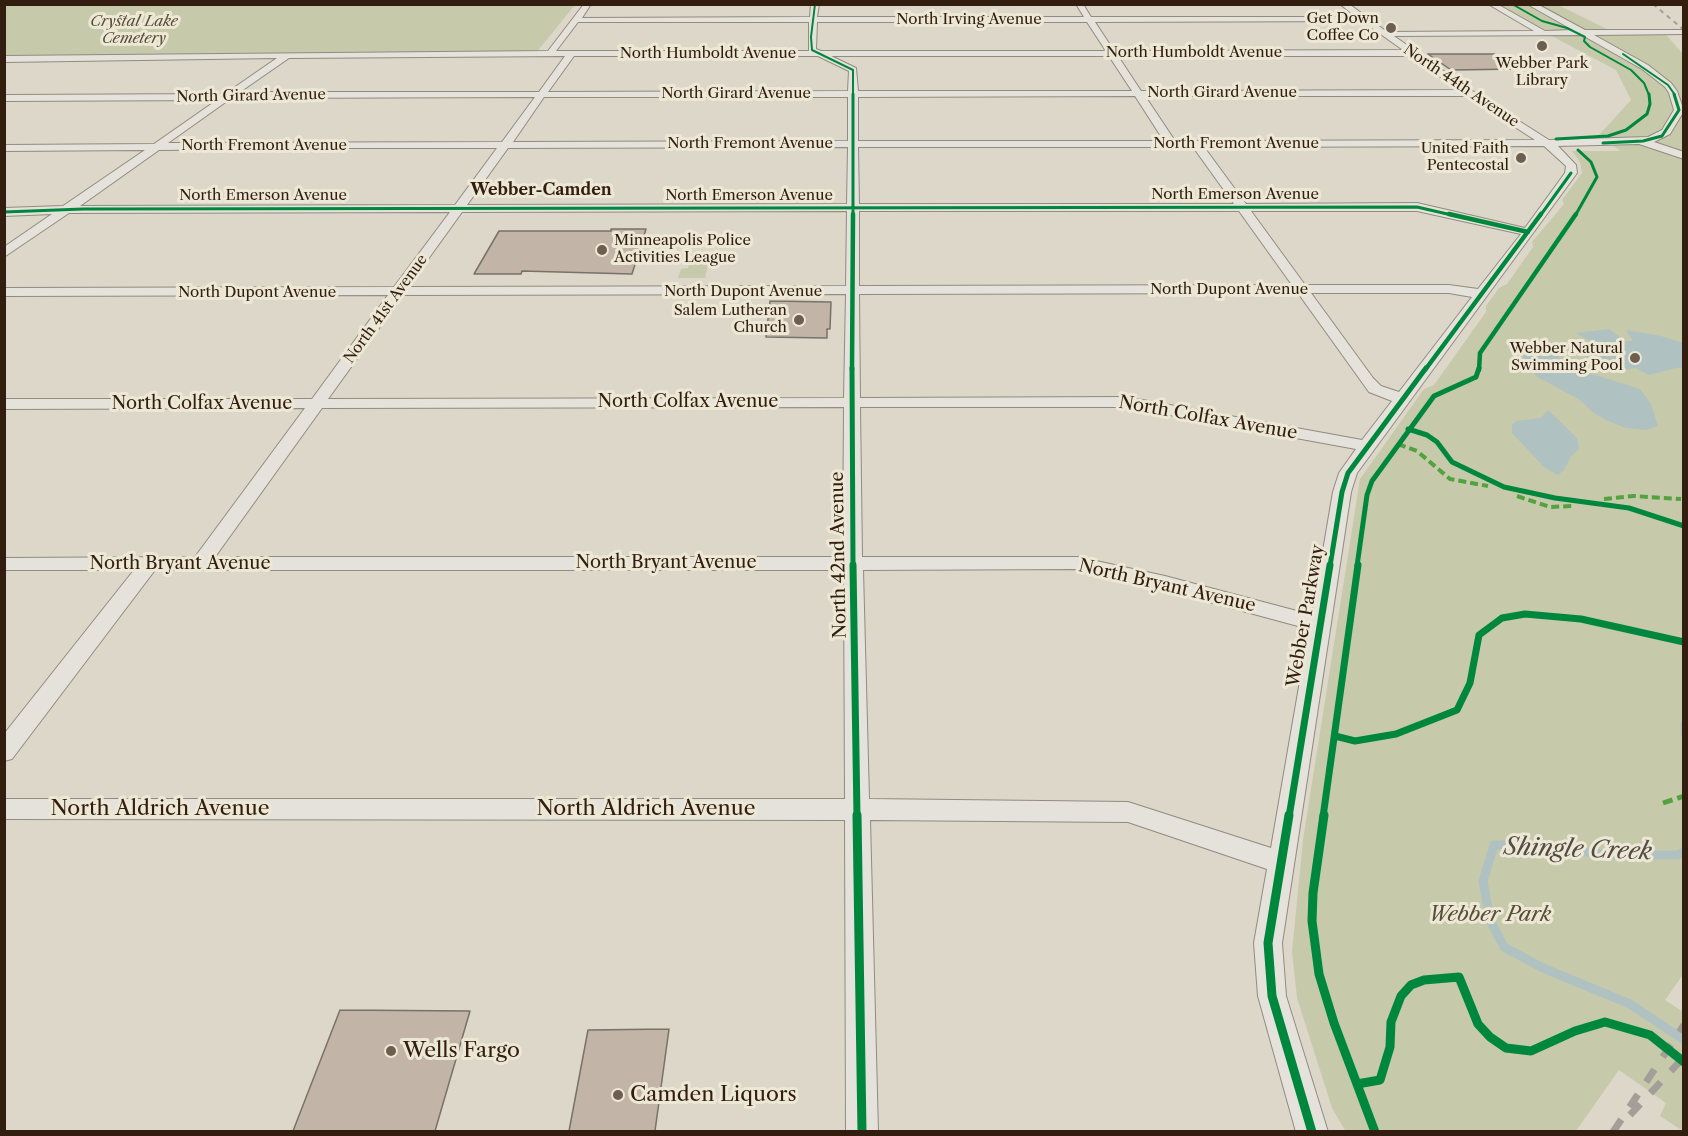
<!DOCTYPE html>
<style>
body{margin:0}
#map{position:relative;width:1688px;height:1136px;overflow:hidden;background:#dcd7c8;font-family:"Libre Caslon Text",serif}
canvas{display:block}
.frame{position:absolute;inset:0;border:6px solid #321d0f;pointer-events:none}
</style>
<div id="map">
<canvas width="1688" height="1136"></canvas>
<div class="frame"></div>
</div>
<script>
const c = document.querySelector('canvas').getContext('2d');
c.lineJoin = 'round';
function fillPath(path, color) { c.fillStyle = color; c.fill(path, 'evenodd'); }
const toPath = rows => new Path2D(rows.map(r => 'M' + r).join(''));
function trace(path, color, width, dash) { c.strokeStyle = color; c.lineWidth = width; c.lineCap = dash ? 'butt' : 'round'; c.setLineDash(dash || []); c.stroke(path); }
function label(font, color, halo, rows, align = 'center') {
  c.font = font + ' "Libre Caslon Text",serif'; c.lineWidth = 6; c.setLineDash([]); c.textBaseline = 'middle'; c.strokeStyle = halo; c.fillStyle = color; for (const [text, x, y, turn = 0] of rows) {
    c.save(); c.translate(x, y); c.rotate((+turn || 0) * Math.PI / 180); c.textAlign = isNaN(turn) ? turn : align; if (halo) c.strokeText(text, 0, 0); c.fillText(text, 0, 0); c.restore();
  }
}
fillPath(toPath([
 [4,5,575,5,536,53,5,57],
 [1493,5,1558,5,1611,31,1663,31,1683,54,1684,973,1665,1000,1683,1012,1683,1131,1660,1116,1666,1103,1619,1070,1576,1131,1346,1132,1332,1108,1297,998,1292,952,1303,840,1360,479,1424,389,1434,385,1486,312,1486,306,1499,288,1507,284,1533,247,1532,242,1564,204,1562,200,1582,173,1580,162,1572,151,1621,151,1598,136,1631,100,1616,70],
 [690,260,709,260,705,278,678,278,681,269,688,268]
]), '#c6caaa');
fillPath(toPath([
 [1609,329,1625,341,1633,341,1626,330,1661,336,1683,343,1683,368,1676,368,1649,375,1635,368,1612,372,1570,347,1589,343,1597,347,1599,346,1576,333],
 [1531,344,1544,345,1564,361,1586,372,1640,389,1651,404,1658,426,1646,430,1626,428,1608,421,1594,413,1580,400,1536,376,1523,357,1522,348],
 [1548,410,1577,438,1579,449,1571,456,1564,470,1558,475,1545,468,1512,433,1512,425,1516,421,1541,418]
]), '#afc1c1');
trace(toPath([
 [1684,724,1684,733]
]), '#afc1c1', 7);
trace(toPath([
 [1684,852,1678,855,1607,855,1539,845,1494,845,1483,881,1490,920,1504,947,1543,968,1630,1004,1684,1040]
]), '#afc1c1', 9);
const building = toPath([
 [1428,54,1494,54,1519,69,1451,70,1428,54],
 [611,229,646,229,632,274,522,271,521,274,474,274,499,231,611,231,611,229],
 [770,301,831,302,830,329,827,329,827,338,766,337,770,301],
 [340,1010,470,1011,435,1131,293,1131,340,1010],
 [669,1029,655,1131,569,1131,588,1030,669,1029]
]);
fillPath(building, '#c2b4a7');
trace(building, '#787268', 1.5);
const minor = toPath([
 [584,4,591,4,582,18,810,17,811,4,819,4,817,17,1084,17,1076,4,1083,4,1091,17,1356,17,1340,4,1349,4,1387,32,1534,31,1488,4,1497,4,1545,31,1573,30,1527,4,1537,4,1585,30,1684,30,1684,34,1594,35,1648,65,1671,83,1677,91,1684,111,1670,134,1654,142,1684,152,1684,159,1639,144,1558,146,1576,165,1577,173,1357,473,1351,492,1282,943,1286,996,1328,1132,1296,1132,1258,996,1254,943,1267,869,1128,822,870,820,878,1132,846,1132,845,820,4,819,4,799,845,799,844,570,155,570,12,759,4,761,4,734,134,570,4,570,4,558,195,557,305,408,4,409,4,399,312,399,388,295,4,296,4,288,394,287,450,212,69,213,4,257,4,247,52,214,4,216,4,208,63,206,145,150,4,151,4,145,154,144,217,100,4,101,4,95,225,94,277,58,4,62,4,56,548,51,584,4],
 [1362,21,1403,50,1114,51,1095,22,1362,21],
 [578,22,809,22,809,51,556,51,578,22],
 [817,22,1087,22,1106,51,821,51,816,49,817,22],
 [1582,35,1642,69,1665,87,1669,93,1674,110,1662,130,1648,137,1549,140,1478,95,1394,36,1582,35],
 [565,56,539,92,240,92,289,58,565,56],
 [574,56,818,56,849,71,848,91,548,92,574,56],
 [831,56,1109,56,1132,91,858,91,856,68,831,56],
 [1118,56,1411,56,1459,90,1141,91,1118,56],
 [1135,96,1164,141,858,141,858,97,1135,96],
 [1145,96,1467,96,1535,140,1175,141,1145,96],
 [535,97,502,142,168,143,230,99,242,98,535,97],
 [544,97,848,97,848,141,513,142,544,97],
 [1544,146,1566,166,1565,173,1525,228,1417,203,1246,204,1204,147,1544,146],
 [848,147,847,204,467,205,508,148,848,147],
 [858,147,1193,147,1234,204,859,204,858,147],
 [341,148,497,148,455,205,80,206,159,150,341,148],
 [847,211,846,286,408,287,462,212,847,211],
 [859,211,1239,211,1292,285,859,286,859,211],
 [1251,211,1417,211,1521,234,1478,289,1449,285,1305,285,1251,211],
 [1298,293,1369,392,1392,401,1362,440,1126,397,860,398,859,294,1298,293],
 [1311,293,1449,293,1472,297,1399,392,1381,386,1373,378,1311,293],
 [846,294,844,398,328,399,403,295,846,294],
 [844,407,843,557,215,557,322,408,844,407],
 [860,407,1126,407,1356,449,1339,473,1333,492,1312,615,1165,576,1078,557,862,557,860,407],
 [1078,569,1165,590,1309,629,1271,848,1128,802,869,799,863,570,1078,569]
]);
trace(minor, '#918b80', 2);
fillPath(minor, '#e4e2da');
trace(toPath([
 [1653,4,1684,30]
]), '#a39f98', 2, [4.5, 4.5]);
trace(toPath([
 [1630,1115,1684,1057],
 [1613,1132,1684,1025]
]), '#a39f98', 7, [15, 15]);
trace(toPath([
 [1398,444,1417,451,1450,479,1488,486],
 [1517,496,1550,507,1572,506],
 [1604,499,1634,496,1681,499]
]), '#52a23f', 4, [8, 4]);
trace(toPath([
 [1663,803,1684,796]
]), '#52a23f', 5, [10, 5]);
trace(toPath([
 [815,4,811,37,812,50,853,70,853,95],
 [1512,4,1542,21,1567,28,1585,37,1584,41,1590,47,1631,70,1644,83,1649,95],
 [1623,54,1668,85,1675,95]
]), '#00873e', 2);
trace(toPath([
 [1556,139,1608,136,1626,130,1647,114,1650,104,1649,94],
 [1603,143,1643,141,1662,136,1679,110,1674,94],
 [4,212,83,209,1417,207,1456,216],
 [853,216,853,94],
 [1540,216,1571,173],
 [1575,216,1597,177,1591,162,1578,150]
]), '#00873e', 3);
trace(toPath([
 [1449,214,1528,232],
 [852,370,853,214],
 [1425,370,1541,214],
 [1479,370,1480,353,1576,214]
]), '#00873e', 4.5);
trace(toPath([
 [852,368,853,566],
 [1408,429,1427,435,1437,442,1452,462,1504,487,1555,498,1629,508,1684,526],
 [1330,566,1342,492,1348,473,1426,368],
 [1357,566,1367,495,1372,481,1434,396,1476,377,1479,368]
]), '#00873e', 5);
trace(toPath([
 [853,565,857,817],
 [1335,736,1355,741,1396,734,1457,710,1470,683,1479,635,1502,618,1525,614,1581,619,1684,642],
 [1289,817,1330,565],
 [1323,817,1358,565]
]), '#00873e', 7);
trace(toPath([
 [857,815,862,1132],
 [1289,815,1268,943,1272,996,1312,1132],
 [1324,815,1313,893,1312,921,1319,974,1334,1023,1375,1132],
 [1357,1084,1380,1080,1390,1047,1391,1022,1401,996,1411,985,1424,980,1459,977,1478,1024,1490,1037,1506,1048,1531,1051,1575,1031,1605,1022,1650,1035,1684,1062]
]), '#00873e', 9);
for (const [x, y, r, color] of [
 [1391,28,6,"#6e5e50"],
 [1542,46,6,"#6e5e50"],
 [1521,158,6,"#6e5e50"],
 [602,250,6,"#6e5e50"],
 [799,320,6,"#6e5e50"],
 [1635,358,6,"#6e5e50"],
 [391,1051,6,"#6e5e50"],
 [618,1095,6,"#6e5e50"]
]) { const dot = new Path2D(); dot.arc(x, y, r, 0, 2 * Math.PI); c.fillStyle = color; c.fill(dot); trace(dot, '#ede8d6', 2); }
label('15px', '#321d0f', '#ede8d6', [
 ["Get Down",1379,19],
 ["Coffee Co",1379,36],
 ["Webber Park",1542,64,"center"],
 ["Library",1542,81,"center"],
 ["United Faith",1509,149],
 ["Pentecostal",1509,166],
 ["Minneapolis Police",614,241,"left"],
 ["Activities League",614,258,"left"],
 ["Salem Lutheran",787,311],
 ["Church",787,328],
 ["Webber Natural",1623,349],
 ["Swimming Pool",1623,366]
], 'right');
label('15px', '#321d0f', '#ede8d6', [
 ["North Irving Avenue",969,20],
 ["North Humboldt Avenue",1194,53],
 ["North Humboldt Avenue",708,54],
 ["North 44th Avenue",1461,86,34],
 ["North Girard Avenue",1222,93],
 ["North Girard Avenue",736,94],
 ["North Girard Avenue",251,96,-1],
 ["North Fremont Avenue",750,144],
 ["North Fremont Avenue",1236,144],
 ["North Fremont Avenue",264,146],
 ["North Emerson Avenue",1235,195],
 ["North Emerson Avenue",263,196],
 ["North Emerson Avenue",749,196],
 ["North Dupont Avenue",1229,290],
 ["North Dupont Avenue",743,292],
 ["North Dupont Avenue",257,293],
 ["North 41st Avenue",386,309,-54]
]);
label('italic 15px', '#594e36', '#ede8d6', [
 ["Crystal Lake",134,22],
 ["Cemetery",134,39]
]);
label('bold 16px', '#321d0f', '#ede8d6', [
 ["Webber-Camden",541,190]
]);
label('18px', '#321d0f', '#ede8d6', [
 ["North Colfax Avenue",688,402],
 ["North Colfax Avenue",202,404],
 ["North Colfax Avenue",1208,418,10],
 ["North 42nd Avenue",839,555,-91],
 ["North Bryant Avenue",666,563],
 ["North Bryant Avenue",180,564],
 ["North Bryant Avenue",1167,586,13],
 ["Webber Parkway",1306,616,-80]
]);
label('21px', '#321d0f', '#ede8d6', [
 ["North Aldrich Avenue",160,809],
 ["North Aldrich Avenue",646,809]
]);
label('italic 21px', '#594e36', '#ede8d6', [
 ["Webber Park",1490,915]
]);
label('21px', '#321d0f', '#ede8d6', [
 ["Wells Fargo",403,1051],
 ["Camden Liquors",630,1095]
], 'left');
label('italic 24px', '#524c44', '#ede8d6', [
 ["Shingle Creek",1578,850,2]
]);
</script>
